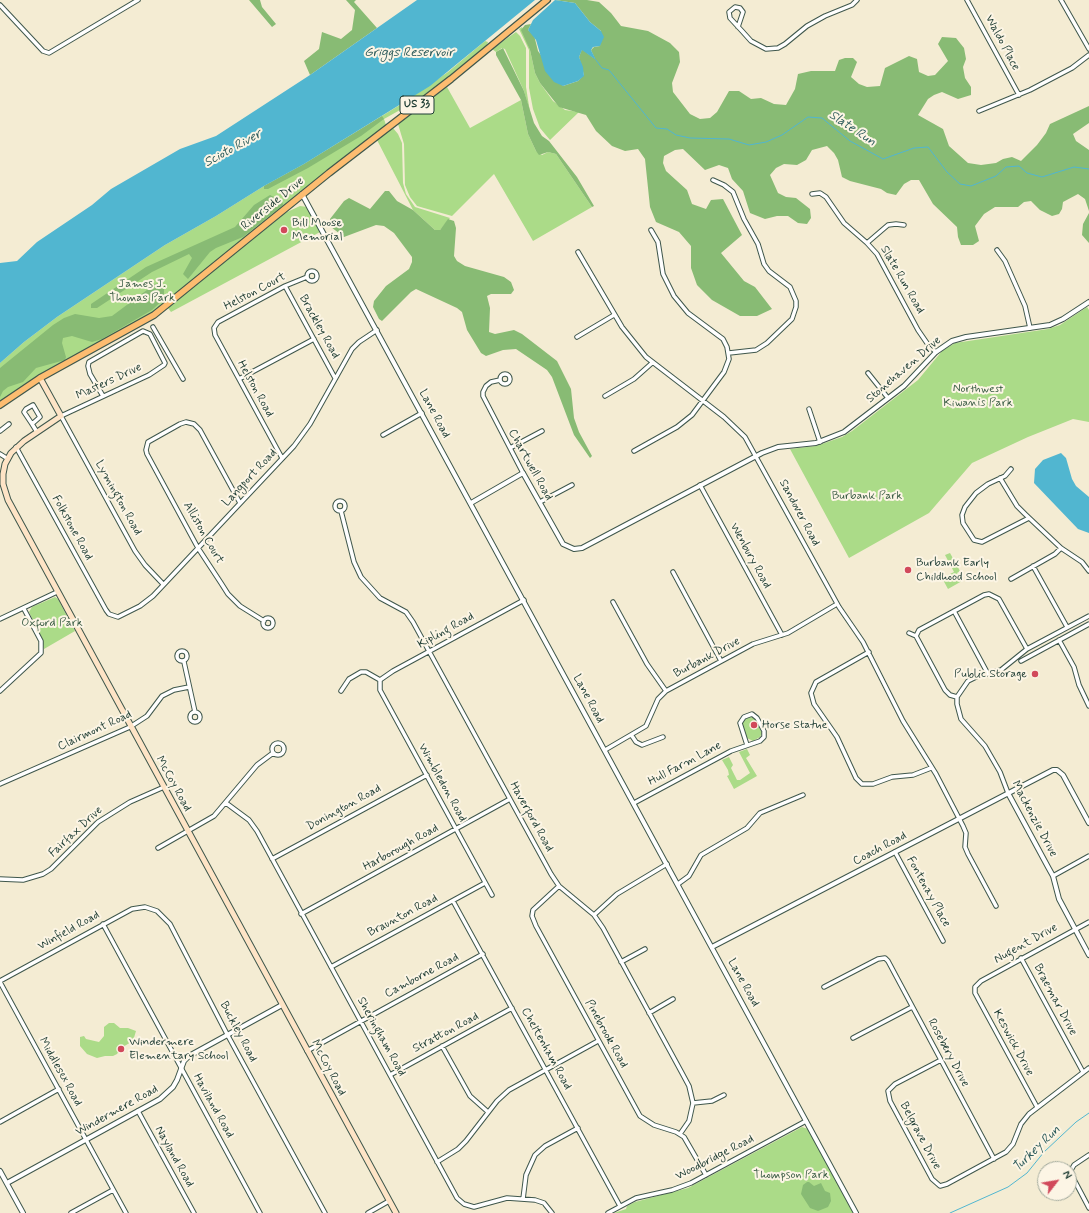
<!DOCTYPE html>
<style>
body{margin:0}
#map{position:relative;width:1089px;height:1213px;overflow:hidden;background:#f4ecd3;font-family:Mynerve,sans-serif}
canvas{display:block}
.north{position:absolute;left:1037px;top:1161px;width:40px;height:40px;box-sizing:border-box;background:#fcf5e5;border:1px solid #a4ab9e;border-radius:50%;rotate:59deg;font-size:11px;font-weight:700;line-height:16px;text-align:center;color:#1f3d34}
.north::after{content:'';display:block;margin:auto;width:14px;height:18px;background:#d1495b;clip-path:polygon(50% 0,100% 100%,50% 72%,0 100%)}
</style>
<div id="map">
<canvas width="1089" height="1213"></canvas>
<div class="north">N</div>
</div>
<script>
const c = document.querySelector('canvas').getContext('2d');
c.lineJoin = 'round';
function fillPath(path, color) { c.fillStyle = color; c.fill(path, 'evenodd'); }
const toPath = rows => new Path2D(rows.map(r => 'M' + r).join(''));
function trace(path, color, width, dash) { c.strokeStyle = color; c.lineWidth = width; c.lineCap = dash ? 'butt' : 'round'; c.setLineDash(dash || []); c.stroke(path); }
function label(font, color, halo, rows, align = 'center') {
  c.font = font + ' Mynerve,sans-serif'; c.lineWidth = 4; c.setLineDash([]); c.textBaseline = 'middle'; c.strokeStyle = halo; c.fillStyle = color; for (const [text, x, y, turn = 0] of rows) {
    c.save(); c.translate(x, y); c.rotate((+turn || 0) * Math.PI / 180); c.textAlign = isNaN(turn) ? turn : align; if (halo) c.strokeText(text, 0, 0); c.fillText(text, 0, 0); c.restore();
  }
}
fillPath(toPath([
 [522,27,530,50,535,73,540,83,553,101,565,110,579,112,550,140,540,128,533,109,529,88,529,50,519,29],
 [516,32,520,36,526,48,526,87,530,112,524,91,505,49,502,48,496,52,492,49],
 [485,41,488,42,487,45,443,81,416,101,384,119,387,128,156,313,40,378,0,405,0,363,24,342,57,317,165,245,216,216,264,186,304,164,403,103,448,72],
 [447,87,470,128,521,100,528,134,536,151,542,155,548,152,556,154,592,207,533,241,494,174,452,216,417,206,410,197,405,185,404,144,398,124],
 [393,128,398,134,402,143,403,183,406,194,415,207,450,218,440,230,435,230,413,210,377,140],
 [300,206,307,207,309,210,320,232,171,312,168,308,253,239,285,213],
 [1087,307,1089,310,1089,422,1073,419,1028,437,972,463,929,513,849,558,790,449,816,446,842,437,852,431,918,380,942,351,955,343,1048,329,1060,325],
 [950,553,960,571,957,573,962,581,948,589,942,578,954,572,945,555],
 [55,597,58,599,75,631,44,649,42,639,29,612,32,607],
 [751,717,755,719,762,733,760,737,753,741,747,738,742,723,744,719],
 [747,749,750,755,746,758,757,776,734,789,727,776,729,775,728,770,722,760,729,757,733,765,731,768,737,780,740,780,750,773,739,752],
 [109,1023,114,1023,120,1028,128,1028,136,1031,133,1041,121,1048,117,1054,113,1056,105,1056,97,1058,87,1054,80,1046,80,1037,84,1036,86,1039,99,1042,104,1036,104,1027],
 [802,1127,808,1129,854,1213,614,1213,626,1209,627,1206,635,1202,688,1188]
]), '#abdb88');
fillPath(toPath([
 [249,0,260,0,262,7,276,24,272,27],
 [346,0,356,0,354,2,377,28,310,75,304,61,319,49,322,32,341,39,352,30,355,10],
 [555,0,587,0,599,2,611,13,621,26,648,31,670,43,679,52,680,62,672,83,673,92,690,114,700,119,710,118,717,112,729,91,739,91,751,99,761,98,774,104,786,105,795,89,798,74,811,71,835,71,839,60,845,58,853,58,857,62,851,77,859,84,867,87,880,86,885,68,909,56,917,59,919,72,928,76,935,75,948,61,938,44,942,37,956,38,964,48,966,59,963,67,965,78,971,87,971,95,958,99,942,92,934,95,928,99,918,115,943,129,949,146,968,163,981,165,996,163,1003,159,1012,157,1021,161,1037,145,1046,133,1050,124,1089,106,1089,123,1073,134,1076,141,1089,150,1089,211,1085,199,1078,194,1063,202,1062,209,1059,214,1052,216,1040,210,1031,201,1024,202,1018,207,995,207,984,214,975,226,979,241,973,245,961,245,958,237,957,227,933,204,919,180,911,180,904,184,896,195,887,193,881,189,850,181,842,177,838,160,834,153,827,146,812,150,806,160,797,165,784,164,776,168,770,175,778,193,786,197,796,198,810,209,811,218,807,224,798,223,788,216,777,216,765,219,750,213,743,191,732,179,728,168,719,165,705,170,683,149,675,150,664,156,663,163,666,171,687,190,692,204,706,209,711,200,723,199,742,235,721,253,744,281,755,287,772,309,757,316,740,316,712,300,697,285,691,268,691,246,679,232,656,222,650,207,645,159,638,149,625,151,612,146,596,131,586,115,559,107,540,83,535,73,530,50,521,30,525,25,531,24,528,30,534,35,538,51,563,86,578,81,584,75,579,57,582,49,595,59,591,50,594,47,600,46,601,31,590,22,575,3],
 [503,48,524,91,534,123,542,136,549,141,577,177,594,206,592,207,556,154,548,152,539,155,536,151,528,134,521,100,496,55,496,52],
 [382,116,384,119,361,136,308,168,268,189,264,189,264,186,304,164],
 [385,191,389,191,397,201,413,210,435,230,440,230,448,219,454,221,456,228,454,256,457,261,465,266,504,277,511,282,514,290,511,294,491,294,487,296,490,308,489,332,495,334,514,330,522,334,557,361,571,389,574,418,579,432,592,456,590,458,574,435,552,377,547,370,516,349,503,350,486,356,481,353,467,330,462,312,457,308,416,289,411,292,382,321,379,319,373,307,374,301,386,286,409,269,412,262,412,257,394,233,384,226,376,225,344,237,331,227,330,219,344,201,349,198,370,209],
 [270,195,282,201,283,205,243,237,216,248,210,252,188,279,183,274,192,258,189,254,152,272,97,308,91,308,91,304,146,267,235,227,254,205],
 [1089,213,1089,243,1082,235,1083,224],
 [159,283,164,287,164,299,152,310,102,339,92,342,72,336,63,338,62,343,66,357,65,360,36,368,23,382,8,387,3,391,0,397,0,368,53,325,64,318,75,314,99,318,112,316,155,284],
 [807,1182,809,1182,814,1186,821,1183,825,1191,830,1193,831,1201,828,1207,818,1211,810,1208,801,1194,803,1185]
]), '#88bb74');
fillPath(toPath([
 [417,0,535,0,430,86,304,164,264,186,216,216,165,245,57,317,24,342,0,363,0,263,17,261,37,242,92,205,111,189,180,149,216,136,310,75],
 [555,0,575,3,590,22,601,31,604,37,600,46,593,47,591,50,596,60,582,50,579,57,583,67,584,76,578,81,563,86,554,82,545,71,536,40,528,30,533,20],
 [1061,453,1066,458,1072,479,1076,486,1089,497,1089,533,1078,529,1034,483,1035,469,1043,460]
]), '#51b6d0');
trace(toPath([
 [596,60,602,68,609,70,656,128,667,129,676,135,690,138,729,139,749,145,766,142,782,135,808,117,822,118,850,141,883,159,914,148,928,147,947,172,960,184,971,186,996,176,1006,167,1019,166,1027,173,1042,177,1074,167,1089,169],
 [950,1213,1008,1187,1027,1173,1044,1152,1076,1122,1089,1113]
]), '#51b6d0', 1);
const minor = toPath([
 [967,0,1019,95],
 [1061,0,1089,49],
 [0,5,43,51,49,53,138,0],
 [738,27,743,12,740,8,735,7,729,12,730,18,742,31,751,41,766,49,778,48,785,44,807,26,825,16,852,5,857,0],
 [979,111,1030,90,1072,68,1089,55],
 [713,180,724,185,733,192,744,219,758,244,764,264,769,271,790,287,796,301,796,307,792,319,767,343,756,350,729,353],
 [812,194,820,193,826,197,844,223,867,243,877,254,918,330,929,346,936,352],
 [867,243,888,225,896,224,904,225],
 [997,250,1005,261,1025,306,1030,328],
 [578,252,622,327,646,357,724,417,745,437,839,607,863,642,903,721,936,774,963,826,966,833,965,847,968,854,996,906],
 '307 276a5 5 0 1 1 10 0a5 5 0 1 1-10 0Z',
 [285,286,335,378],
 [153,327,183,379],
 [577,337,614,315],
 [868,373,888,398],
 '500 379a5 5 0 1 1 10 0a5 5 0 1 1-10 0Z',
 [239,379,314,339],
 [500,380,491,382,486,386,483,392,483,396,523,473],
 [103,396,90,374,88,366,89,362,143,331,150,334,165,363,164,365,149,375,61,416,135,551,145,565,163,584],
 [605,396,634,379,652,363],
 [809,409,820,442],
 [32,424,40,417,33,405,26,409,24,412,32,424,37,432],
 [0,431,9,424],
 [383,435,422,413],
 [16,447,106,610,109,614,118,617,140,606,153,596,294,446,310,424,352,349,359,342,377,330],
 [510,448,542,431],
 [634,451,677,427,692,415,724,372,729,359,727,347,723,339,688,313,674,296,663,274,658,242,651,230],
 [0,454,8,459],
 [282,458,215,335,214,328,218,322,285,286,307,277],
 [1011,469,1005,476,988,484,976,493,965,507,962,515,963,523,974,540,982,542,1029,518],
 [1000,478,1017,506,1025,514,1061,548,1082,562,1089,571],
 [700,485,782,635],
 '335 506a5 5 0 1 1 10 0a5 5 0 1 1-10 0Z',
 [540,502,572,485],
 [240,503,200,430,194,424,186,422,180,424,148,442,146,450,147,454,198,548,221,583,228,594,240,606,264,621],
 [341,511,354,562,361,577,380,598,406,612,413,622,551,874,559,886,594,915,603,928,682,1073,689,1086,693,1103,689,1121,680,1134],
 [1033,566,1067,627],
 [673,572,721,661],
 [1011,579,1055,554,1061,548],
 [613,602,647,664,666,691],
 [954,611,988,674],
 '263 623a5 5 0 1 1 10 0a5 5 0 1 1-10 0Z',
 [0,619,57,592],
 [909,633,916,636,945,690,950,695,957,697],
 [916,636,919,630,984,595,989,594,999,599,1027,649],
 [1059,640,1074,667,1079,685,1089,706],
 '177 656a5 5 0 1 1 10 0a5 5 0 1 1-10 0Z',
 [869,652,816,682,811,693,814,704,837,737,856,778,862,784,873,784,892,777,913,775,931,768],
 [1021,661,1089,624],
 [184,662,195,712],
 [380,680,380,690,492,895],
 [380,680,393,671,524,600],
 [0,691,41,653,41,641,24,609],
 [341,691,349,679,361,672,366,672,380,680],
 '190 717a5 5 0 1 1 10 0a5 5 0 1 1-10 0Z',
 [632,736,636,742,642,745,663,737],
 '272 749a6 6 0 1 1 12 0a6 6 0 1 1-12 0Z',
 [605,750,646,726,658,699,666,691,753,644,788,633,837,604],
 [0,784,130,727,147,716,162,696,174,690,189,687],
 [1008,793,1000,772,985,746,961,719,957,704,957,697,968,681,978,676,1001,670,1027,649,1089,616],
 [226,803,249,820,257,831,457,1198,464,1204,474,1207,507,1198,535,1200,544,1203,552,1213],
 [634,803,731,751,760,741,764,737,764,731,757,718,752,714,744,717,740,723,747,745],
 [158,848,214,816,257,765,273,753],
 [895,852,943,941],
 [272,859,427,775],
 [1053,876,1089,856],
 [0,879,23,880,43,874,51,869,98,822,130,802,164,787],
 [678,884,689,876,701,855,747,828,760,813,803,795],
 [559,886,533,910,532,916,536,926,640,1116,654,1125,676,1132,684,1137,706,1175],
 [453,901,620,1206],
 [301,914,510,799],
 [594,915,617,894,667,864],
 [103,924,260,1213],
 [1021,958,1083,1072],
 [621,962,645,949],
 [331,967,485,883],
 [0,981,132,909,145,907,157,911,170,924,227,1034,325,1213],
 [0,982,126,1213],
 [824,987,878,959,885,958,888,961,994,1159],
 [649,1013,673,999],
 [853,1038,912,1007],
 [442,1046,470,1096,488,1112],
 [307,1051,483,954],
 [941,1060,895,1084,888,1091,890,1101,932,1179,940,1186,947,1184,1006,1152,1013,1144,1021,1124,1029,1114,1089,1068],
 [390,1075,512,1008],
 [693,1103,712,1101,724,1095],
 [1037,1107,975,993,975,987,981,981,1089,922],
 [138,1111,194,1213],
 [0,1122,59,1089],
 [1089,1155,1074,1165,1070,1172,1089,1208],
 [437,1162,458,1149,466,1141,497,1101,509,1090,598,1041],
 [523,1199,526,1175,535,1155,545,1146,578,1128],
 [71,1213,113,1190],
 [368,1213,389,1201],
 [608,1213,636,1198,672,1190,691,1183,806,1121]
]);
const tertiary = toPath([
 [302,194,856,1213],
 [471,503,523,473,563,544,574,549,582,548,762,453,778,447,816,443,844,432,904,386,936,352,952,341,966,337,1050,325,1063,319,1089,302],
 [1008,793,1048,867,1053,876,1059,899,1089,955],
 [712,947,1053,770,1057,770,1063,775,1089,823],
 [0,1171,23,1213],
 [7,1183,160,1099,173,1087,177,1080,184,1061,189,1056,282,1005]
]);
const secondary = toPath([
 [40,378,61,416,24,441,11,453,5,464,3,474,3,484,8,500,396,1213]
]);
const primary = toPath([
 [0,405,40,378,154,315,329,173,451,79,547,0]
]);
trace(minor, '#3f574c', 5.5);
trace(tertiary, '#3f574c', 6);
trace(secondary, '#3f574c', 7);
trace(primary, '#3f574c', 8);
trace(minor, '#fff', 3.5);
trace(tertiary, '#fff', 4);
trace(secondary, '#fee4c6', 5);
trace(primary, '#fdbc70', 5.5);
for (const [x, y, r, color] of [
 [284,230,4,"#d1495b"],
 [908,570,4,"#d1495b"],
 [1035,674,4,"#d1495b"],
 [754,725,4,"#d1495b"],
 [121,1049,4,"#d1495b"]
]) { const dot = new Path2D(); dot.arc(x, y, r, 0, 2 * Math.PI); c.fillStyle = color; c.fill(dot); trace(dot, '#fcf5e5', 1.5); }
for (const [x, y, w] of [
 [417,105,34]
]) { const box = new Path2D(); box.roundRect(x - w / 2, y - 9, w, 18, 3); c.fillStyle = '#fcf5e5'; c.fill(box); trace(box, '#1f3d34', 1); }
label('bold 11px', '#1f3d34', null, [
 ["US 33",417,105]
]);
label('12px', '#1f3d34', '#fcf5e5', [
 ["Waldo Place",1002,43,62],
 ["Riverside Drive",273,204,-39],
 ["Slate Run Road",902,280,60],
 ["Helston Court",255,292,-28],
 ["Brackley Road",319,327,61],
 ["Stonehaven Drive",904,370,-41],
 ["Masters Drive",109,382,-25],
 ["Helston Road",255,389,61],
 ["Lane Road",434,414,62],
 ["Chartwell Road",530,465,61],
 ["Langport Road",250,478,-47],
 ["Lymington Road",118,498,61],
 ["Sandover Road",799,513,62],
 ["Folkstone Road",72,528,61],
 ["Alliston Court",203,533,60],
 ["Wenbury Road",750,556,61],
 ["Kipling Road",446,631,-29],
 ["Burbank Drive",707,658,-28],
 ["Lane Road",588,699,62],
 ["Clairmont Road",95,731,-25],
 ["Hull Farm Lane",685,764,-28],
 ["Wimbledon Road",442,783,61],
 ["McCoy Road",173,784,61],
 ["Donington Road",344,808,-29],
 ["Haverford Road",531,817,61],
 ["Mackenzie Drive",1034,819,62],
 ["Fairfax Drive",76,832,-43],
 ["Harborough Road",401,848,-29],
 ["Coach Road",880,849,-28],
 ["Fontenay Place",928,892,61],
 ["Braunton Road",403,916,-28],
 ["Winfield Road",69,931,-29],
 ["Nugent Drive",1026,944,-29],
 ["Camborne Road",422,976,-28],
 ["Lane Road",743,983,61],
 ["Braemar Drive",1055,1000,62],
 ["Buckley Road",238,1032,62],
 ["Stratton Road",446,1033,-28],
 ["Pinebrook Road",606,1034,61],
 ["Sheringham Road",381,1037,61],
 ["Keswick Drive",1013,1043,62],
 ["Cheltenham Road",546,1049,61],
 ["Rosebery Drive",948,1053,62],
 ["McCoy Road",328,1068,62],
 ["Middlesex Road",60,1072,61],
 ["Haviland Road",213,1106,61],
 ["Windermere Road",117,1111,-29],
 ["Belgrave Drive",920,1136,62],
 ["Nayland Road",174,1157,61],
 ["Woodbridge Road",715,1158,-27]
]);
label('12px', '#1f3d34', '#fcf5e5', [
 ["Bill Moose",292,223],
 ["Memorial",292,237],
 ["Burbank Early",916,563],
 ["Childhood School",916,577],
 ["Public Storage",1027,674,"right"],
 ["Horse Statue",762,725],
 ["Windermere",129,1042],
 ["Elementary School",129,1056]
], 'left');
label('12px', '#3b5d45', '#fcf5e5', [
 ["James J.",142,284],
 ["Thomas Park",142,298],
 ["Northwest",978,389],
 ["Kiwanis Park",978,403],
 ["Burbank Park",867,496],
 ["Oxford Park",52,623],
 ["Thompson Park",791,1175]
]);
label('italic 13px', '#2c5b5b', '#fcf5e5', [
 ["Griggs Reservoir",409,53],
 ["Slate Run",852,129,34],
 ["Scioto River",233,149,-29],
 ["Turkey Run",1037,1149,-44]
]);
</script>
